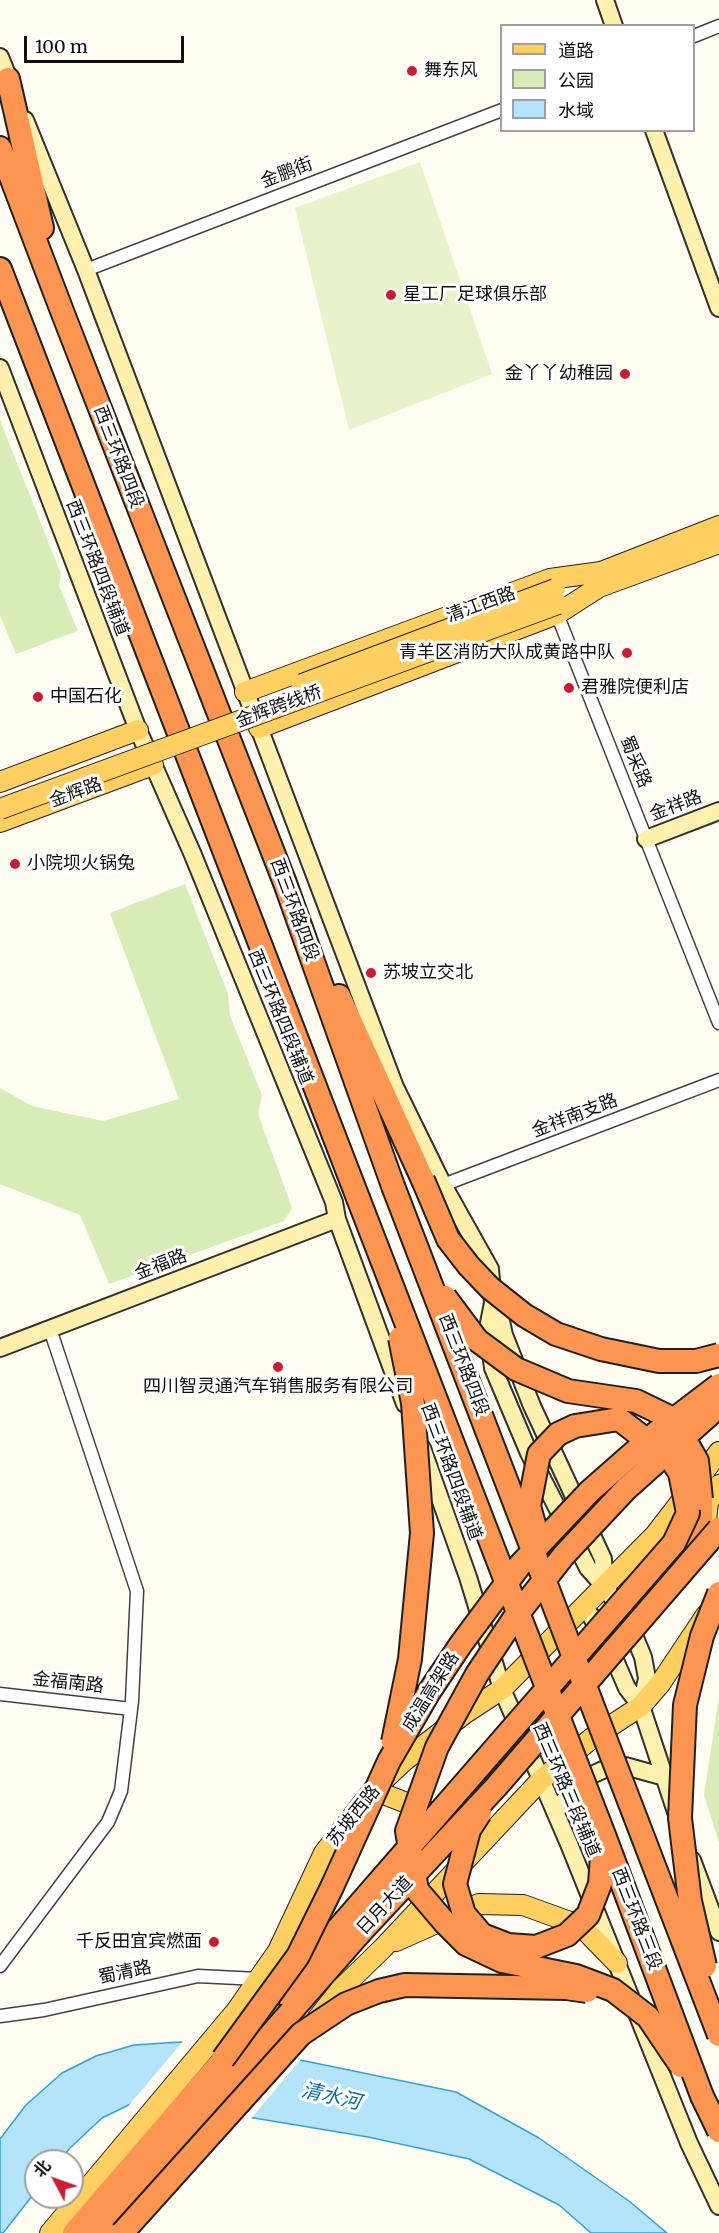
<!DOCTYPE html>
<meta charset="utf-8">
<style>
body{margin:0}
#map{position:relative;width:719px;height:2233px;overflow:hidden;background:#fffcf2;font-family:Merriweather,"Noto Sans SC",serif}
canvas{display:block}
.legend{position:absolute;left:500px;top:24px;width:195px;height:108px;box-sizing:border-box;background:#fff;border:2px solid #9f9f9f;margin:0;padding:8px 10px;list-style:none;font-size:18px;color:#0f0f0f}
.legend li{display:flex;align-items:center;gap:12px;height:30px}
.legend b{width:30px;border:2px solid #9f9f9f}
.north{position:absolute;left:24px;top:2149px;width:60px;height:60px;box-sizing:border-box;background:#fff;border:2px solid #9f9f9f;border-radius:50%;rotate:311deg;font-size:16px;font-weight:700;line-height:24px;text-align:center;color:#0f0f0f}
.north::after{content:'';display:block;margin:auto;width:21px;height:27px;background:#c91e31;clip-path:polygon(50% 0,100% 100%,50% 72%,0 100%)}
.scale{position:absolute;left:24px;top:36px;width:160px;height:27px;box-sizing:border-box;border:3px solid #0f0f0f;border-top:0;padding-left:8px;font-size:18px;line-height:21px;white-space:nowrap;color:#0f0f0f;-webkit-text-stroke:4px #fff;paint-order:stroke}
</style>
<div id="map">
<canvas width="719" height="2233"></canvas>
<ul class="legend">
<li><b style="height:8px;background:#ffcf62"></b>道路</li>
<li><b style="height:16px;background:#d7edb8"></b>公园</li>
<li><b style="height:16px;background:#b3e4fa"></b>水域</li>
</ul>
<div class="north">北</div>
<div class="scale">100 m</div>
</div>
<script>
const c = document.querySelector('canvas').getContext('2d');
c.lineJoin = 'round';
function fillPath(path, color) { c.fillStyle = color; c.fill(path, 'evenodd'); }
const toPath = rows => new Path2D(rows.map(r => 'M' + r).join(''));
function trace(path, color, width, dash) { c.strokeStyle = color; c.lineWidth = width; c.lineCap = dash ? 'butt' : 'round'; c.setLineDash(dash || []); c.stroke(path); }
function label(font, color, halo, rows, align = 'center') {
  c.font = font + ' Merriweather,"Noto Sans SC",serif'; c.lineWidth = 6; c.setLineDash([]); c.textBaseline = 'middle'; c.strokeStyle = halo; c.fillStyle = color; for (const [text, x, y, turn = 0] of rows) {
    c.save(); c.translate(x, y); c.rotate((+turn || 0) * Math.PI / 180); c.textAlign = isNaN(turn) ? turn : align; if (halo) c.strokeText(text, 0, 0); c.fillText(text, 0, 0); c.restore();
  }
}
fillPath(toPath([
 [0,420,61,574,59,586,78,631,16,654,0,615],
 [185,884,228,994,230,1016,262,1095,258,1114,292,1208,284,1221,109,1284,80,1215,0,1184,0,1088,32,1106,103,1121,179,1099,110,913],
 [719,1697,719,1843,704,1795]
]), '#d7edb8');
fillPath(toPath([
 [420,162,492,374,349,430,295,208]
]), '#e8f3cb');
const water = toPath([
 [180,2042,305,2061,456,2092,539,2138,629,2201,667,2233,591,2233,559,2205,469,2159,368,2137,254,2118,137,2101,102,2118,69,2149,60,2161,36,2161,36,2191,3,2233,0,2233,0,2139,26,2105,62,2073,96,2056,134,2045,180,2042]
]);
fillPath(water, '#b3e4fa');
trace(water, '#35a0d6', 1.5);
fillPath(toPath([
 [184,2040,302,2058,250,2120,137,2104,125,2110]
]), '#fffcf2');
const street = toPath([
 [694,36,719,26],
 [86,270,502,110],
 [557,614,719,1023],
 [443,1185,719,1080],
 [0,1694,131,1709],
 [0,1966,108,1822,121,1791,132,1701,137,1591,50,1329],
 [0,2016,44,2010,198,1976,258,1979]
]);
const secondary = toPath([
 [605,0,614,26],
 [0,57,12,87],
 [25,120,86,270,395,1087,443,1185,490,1269,493,1303,488,1328,493,1368,529,1453,588,1568,605,1587,628,1621,643,1657,647,1678,641,1706],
 [654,130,719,308],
 [0,368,138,730,193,855,334,1202,337,1219,405,1404],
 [646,839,719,811],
 [496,1298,504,1335,532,1406,603,1559,605,1587],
 [0,1348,337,1219],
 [422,1448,468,1577,502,1689,569,1844,689,2143,719,2206],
 [583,1607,591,1616,614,1658,627,1688,641,1706,676,1812],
 [555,1812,574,1788,585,1778,605,1769,625,1766,665,1777],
 [692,1860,719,1932]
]);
const primary = toPath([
 [245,692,550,579,601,572,719,526],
 [259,728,557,614,599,587,719,543],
 [0,782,138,730],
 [0,822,153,765],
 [706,1521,708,1502,719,1485],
 [373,1790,425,1810,442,1826,435,1854],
 [396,1941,479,1904,523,1905,581,1926,617,1963],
 [317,2019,341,1989,383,1948,541,1780,592,1738,641,1706,660,1684,706,1615],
 [50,2233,237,2010,278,1951,324,1853,373,1790,404,1761,464,1714,502,1689,655,1535,719,1452]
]);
const highway = toPath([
 [8,79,42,228],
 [0,148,62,311,285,883,393,1186],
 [0,269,358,1198],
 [339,996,423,1180],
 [678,1574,701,1521,701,1499],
 [282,1993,344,1922],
 [74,2233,236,2045],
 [97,2233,358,1935]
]);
trace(street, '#424242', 15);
trace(secondary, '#313131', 20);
trace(primary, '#202020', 22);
trace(highway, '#202020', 26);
trace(street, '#fff', 12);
trace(secondary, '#fff1ad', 16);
trace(primary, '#ffcf62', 20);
trace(highway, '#fd9552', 22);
const primaryBridge = toPath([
 [302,684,555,589],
 [0,809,558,604]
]);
const highwayBridge = toPath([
 [423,1180,448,1239,469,1266,490,1288,524,1315,556,1334,601,1349,659,1361,696,1361,719,1355],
 [393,1186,719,2035],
 [358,1198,604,1835,702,2096,719,2131],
 [445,1297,477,1340,516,1369,568,1391,636,1401,673,1419,697,1461,701,1499],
 [393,1742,410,1659,422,1533,413,1403,400,1338],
 [480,1813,469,1830,455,1884,464,1914,482,1935,508,1945,536,1947,567,1935,588,1915,600,1884,603,1842],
 [344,1922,674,1543,688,1513,680,1473,671,1459,619,1419,575,1426,558,1434,539,1454,529,1506,535,1528],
 [358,1935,496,1787,719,1529],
 [705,1966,690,1901,680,1818,685,1705,702,1636,719,1593],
 [223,2059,298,1956,332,1887,389,1761,429,1692,461,1644,520,1565,590,1491,656,1433,719,1385],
 [681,2066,648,2017,613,1990,576,1976,502,1961,466,1944,446,1924,417,1890,407,1831,437,1747,477,1674,513,1620,564,1555,626,1489,719,1406],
 [122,2233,301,2034,346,2004,379,1991,405,1985,566,1988,587,1991]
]);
trace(primaryBridge, '#202020', 22, []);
trace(highwayBridge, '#202020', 26, []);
trace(primaryBridge, '#ffcf62', 20);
trace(highwayBridge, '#fd9552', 22);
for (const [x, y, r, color] of [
 [412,71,6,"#c91e31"],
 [391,295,6,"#c91e31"],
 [625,374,6,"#c91e31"],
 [627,653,6,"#c91e31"],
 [569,688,6,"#c91e31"],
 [38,697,6,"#c91e31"],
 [15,864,6,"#c91e31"],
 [371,973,6,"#c91e31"],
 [278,1367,6,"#c91e31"],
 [214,1942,6,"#c91e31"]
]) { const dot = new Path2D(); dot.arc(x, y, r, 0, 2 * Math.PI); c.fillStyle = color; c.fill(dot); trace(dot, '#fff', 2); }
label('18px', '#0f0f0f', '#fff', [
 ["舞东风",424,71],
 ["星工厂足球俱乐部",403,295],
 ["金丫丫幼稚园",613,374,"right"],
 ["青羊区消防大队成黄路中队",615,653,"right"],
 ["君雅院便利店",581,688],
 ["中国石化",50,697],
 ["小院坝火锅兔",27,864],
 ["苏坡立交北",383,973],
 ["四川智灵通汽车销售服务有限公司",278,1387,"center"],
 ["千反田宜宾燃面",202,1942,"right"]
], 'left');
label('18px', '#0f0f0f', '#fff', [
 ["金鹏街",287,173,-21],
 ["西三环路四段",118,457,69],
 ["西三环路四段辅道",97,568,69],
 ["清江西路",481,605,-20],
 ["金辉跨线桥",279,707,-20],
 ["蜀采路",635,762,68],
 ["金辉路",76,793,-20],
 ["金祥路",676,806,-21],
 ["西三环路四段",294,910,70],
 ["西三环路四段辅道",280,1017,68],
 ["金祥南支路",575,1116,-21],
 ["金福路",161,1265,-21],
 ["西三环路四段",463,1365,69],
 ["西三环路四段辅道",451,1472,70],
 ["金福南路",68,1683,6],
 ["成温高架路",431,1692,-58],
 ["西三环路三段辅道",566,1790,67],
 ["苏坡西路",354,1816,-51],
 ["日月大道",385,1906,-47],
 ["西三环路三段",636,1919,69],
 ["蜀清路",125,1973,-12]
]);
label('italic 20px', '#0f70aa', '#fff', [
 ["清水河",331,2097,13]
]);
</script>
